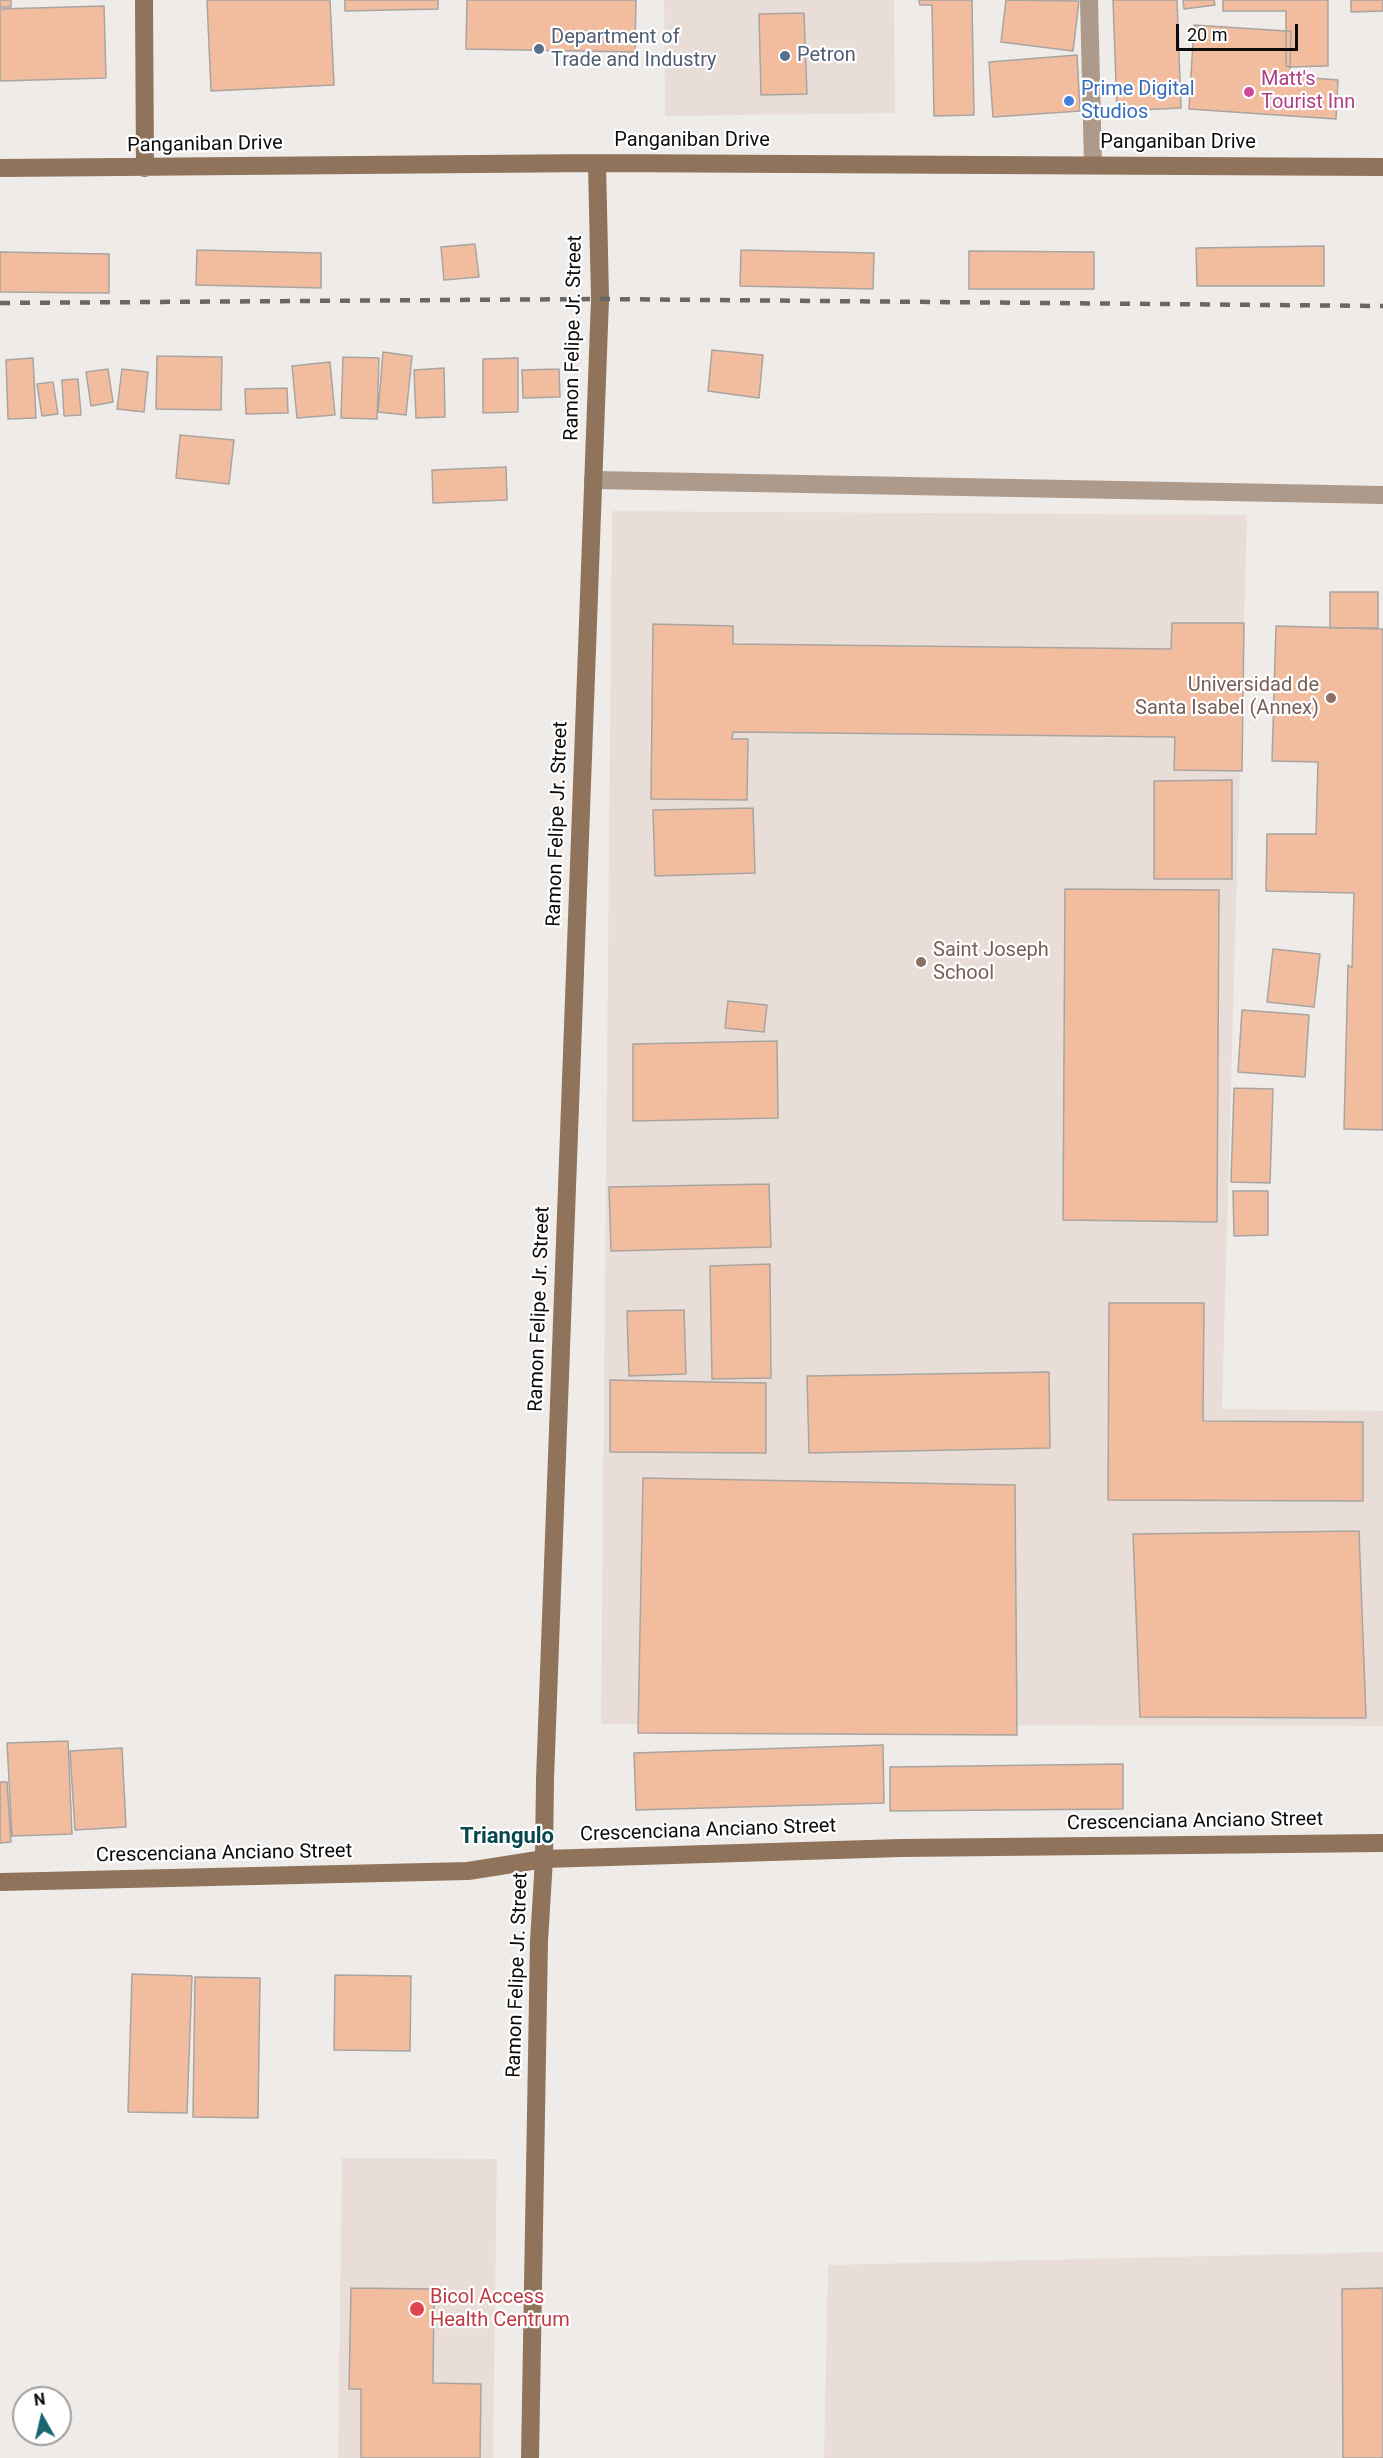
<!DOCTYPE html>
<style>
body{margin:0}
#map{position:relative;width:1383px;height:2458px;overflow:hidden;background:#efebe9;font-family:Roboto,sans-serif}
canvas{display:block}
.north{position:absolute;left:12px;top:2386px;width:60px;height:60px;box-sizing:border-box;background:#fff;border:2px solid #9e9e9d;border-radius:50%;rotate:352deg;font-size:16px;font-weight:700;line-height:24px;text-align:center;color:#0d0c0b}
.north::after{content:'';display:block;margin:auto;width:21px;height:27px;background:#19666e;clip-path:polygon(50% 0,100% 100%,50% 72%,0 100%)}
.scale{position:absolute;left:1176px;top:24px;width:122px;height:27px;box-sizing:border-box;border:3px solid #0d0c0b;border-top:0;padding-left:8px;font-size:18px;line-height:21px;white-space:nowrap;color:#0d0c0b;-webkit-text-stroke:4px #fff;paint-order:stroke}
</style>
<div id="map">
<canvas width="1383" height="2458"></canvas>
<div class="north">N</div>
<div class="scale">20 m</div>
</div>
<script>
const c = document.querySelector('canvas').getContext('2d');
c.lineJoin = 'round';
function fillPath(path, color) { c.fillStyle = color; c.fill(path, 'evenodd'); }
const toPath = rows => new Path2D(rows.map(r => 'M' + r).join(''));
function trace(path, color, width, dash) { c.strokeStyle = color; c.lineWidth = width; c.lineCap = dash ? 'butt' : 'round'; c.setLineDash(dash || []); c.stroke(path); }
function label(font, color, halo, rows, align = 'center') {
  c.font = font + ' Roboto,sans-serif'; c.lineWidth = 4.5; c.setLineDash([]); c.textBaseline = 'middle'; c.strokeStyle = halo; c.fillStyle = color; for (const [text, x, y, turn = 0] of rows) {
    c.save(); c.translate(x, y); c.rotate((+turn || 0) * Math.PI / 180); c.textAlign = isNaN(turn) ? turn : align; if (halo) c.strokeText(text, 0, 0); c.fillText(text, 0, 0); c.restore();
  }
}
fillPath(toPath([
 [664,0,894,0,895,113,665,116],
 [612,511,1247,515,1222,1409,1383,1411,1383,1726,601,1724],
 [342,2158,497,2159,493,2458,338,2458],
 [1383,2252,1383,2458,824,2458,828,2265]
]), '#e9ded7');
const building = toPath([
 [0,0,11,0,11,7,0,7,0,0],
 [207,0,330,0,334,85,211,91,207,0],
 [345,0,438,0,438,9,345,11,345,0],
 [467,0,636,0,635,52,466,49,467,0],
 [919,0,972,0,974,115,934,116,932,5,920,5,919,0],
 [1006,0,1079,1,1073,51,1001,42,1006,0],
 [1113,0,1177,0,1181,108,1117,111,1113,0],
 [1183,0,1214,0,1215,5,1184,9,1183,0],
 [1223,0,1328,0,1328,66,1290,67,1291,31,1286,31,1286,11,1223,11,1223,0],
 [1351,0,1383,0,1383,11,1351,12,1351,0],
 [104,6,106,78,0,81,0,9,104,6],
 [804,13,807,94,761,95,759,14,804,13],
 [1194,25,1286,31,1286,66,1290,67,1289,76,1338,80,1336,119,1189,109,1194,25],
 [1286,31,1291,31,1290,67,1286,66,1286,31],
 [1077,55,1080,111,993,117,989,62,1077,55],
 [475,244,479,277,444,280,441,247,475,244],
 [1324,246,1324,286,1197,286,1196,248,1324,246],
 [197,250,321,253,321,288,196,285,197,250],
 [741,250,874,253,873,289,740,286,741,250],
 [969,251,1094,252,1094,289,969,289,969,251],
 [0,252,109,254,109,293,0,292,0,252],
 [712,350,763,355,759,398,708,391,712,350],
 [383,352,412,356,406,415,378,412,383,352],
 [157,356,222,357,221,410,156,409,157,356],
 [343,357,379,358,377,419,341,418,343,357],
 [33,358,36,418,8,419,6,360,33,358],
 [518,358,518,412,483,413,483,359,518,358],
 [330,362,335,415,297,418,292,366,330,362],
 [444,368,445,417,416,418,414,370,444,368],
 [108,369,113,402,91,406,86,372,108,369],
 [122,369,148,372,144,412,117,409,122,369],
 [559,369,560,397,523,398,522,370,559,369],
 [78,379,81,415,64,416,62,380,78,379],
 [53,382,58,414,42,416,37,384,53,382],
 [287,388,288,413,246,414,245,389,287,388],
 [180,435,234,440,229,484,176,478,180,435],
 [506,467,507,500,433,503,432,470,506,467],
 [1330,592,1378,592,1378,628,1330,628,1330,592],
 [1172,623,1244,623,1242,771,1174,770,1175,737,733,732,732,739,748,739,747,800,651,799,653,624,733,626,733,644,1171,649,1172,623],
 [1276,626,1383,629,1383,1130,1344,1129,1348,965,1352,968,1354,893,1266,891,1267,834,1316,834,1318,762,1272,761,1276,626],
 [1232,780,1232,879,1154,879,1154,781,1232,780],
 [753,808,755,873,655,876,653,810,753,808],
 [1065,889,1219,890,1217,1222,1063,1220,1065,889],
 [1273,949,1320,954,1314,1007,1267,1002,1273,949],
 [728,1001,767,1005,764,1032,725,1028,728,1001],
 [1242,1010,1309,1015,1305,1077,1238,1072,1242,1010],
 [777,1041,778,1118,633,1121,633,1044,777,1041],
 [1234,1088,1273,1089,1270,1183,1231,1182,1234,1088],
 [769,1184,771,1247,611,1251,609,1187,769,1184],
 [1233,1191,1268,1191,1268,1235,1234,1236,1233,1191],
 [770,1264,771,1378,712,1379,710,1266,770,1264],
 [1109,1303,1204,1303,1203,1421,1363,1422,1363,1501,1108,1500,1109,1303],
 [684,1310,686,1374,629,1376,627,1311,684,1310],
 [1049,1372,1050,1448,809,1453,807,1376,1049,1372],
 [610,1380,766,1383,766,1453,610,1452,610,1380],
 [643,1478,1015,1485,1017,1735,638,1733,643,1478],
 [1359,1531,1366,1718,1140,1717,1133,1534,1359,1531],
 [68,1741,72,1834,12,1836,7,1743,68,1741],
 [883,1745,884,1803,636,1810,634,1753,883,1745],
 [122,1748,126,1827,75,1830,70,1751,122,1748],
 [1123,1764,1123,1809,890,1811,890,1767,1123,1764],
 [0,1782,7,1782,11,1842,0,1843,0,1782],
 [132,1974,192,1976,187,2113,128,2112,132,1974],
 [335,1975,411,1976,410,2051,334,2050,335,1975],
 [195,1977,260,1978,258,2118,193,2117,195,1977],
 [351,2288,434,2289,433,2383,481,2384,480,2458,361,2458,361,2389,349,2389,351,2288],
 [1383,2288,1383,2458,1343,2458,1342,2289,1383,2288]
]);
fillPath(building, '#f2bd9e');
trace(building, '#a7a4a2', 1.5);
trace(toPath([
 [1089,0,1093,165],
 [593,480,1383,495]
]), '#ae9a8a', 18);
trace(toPath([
 [144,0,145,168],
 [0,168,597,163,1383,167],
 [0,1882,468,1871,544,1859,901,1848,1383,1843],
 [530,2458,539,1941,544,1859,545,1779,600,299,597,163]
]), '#8f735a', 18);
trace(toPath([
 [0,303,600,299,1383,306]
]), '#696765', 4.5, [10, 10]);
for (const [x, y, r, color] of [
 [539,49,6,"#5c6f8a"],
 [785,56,6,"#5c6f8a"],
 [1249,92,6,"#d1479c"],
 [1069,101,6,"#3f7fe0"],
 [1331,698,6,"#8d6e63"],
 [921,962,6,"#8d6e63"],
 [417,2309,8,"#e0444e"]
]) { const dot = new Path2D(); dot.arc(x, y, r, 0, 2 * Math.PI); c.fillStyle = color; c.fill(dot); trace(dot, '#fff', 2); }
label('20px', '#4e5e75', '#fff', [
 ["Department of",551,38],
 ["Trade and Industry",551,61],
 ["Petron",797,56]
], 'left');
label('20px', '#b23c85', '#fff', [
 ["Matt's",1261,80],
 ["Tourist Inn",1261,103]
], 'left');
label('20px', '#366cbe', '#fff', [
 ["Prime Digital",1081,90],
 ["Studios",1081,113]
], 'left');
label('20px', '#0d0c0b', '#fff', [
 ["Panganiban Drive",692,141],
 ["Panganiban Drive",1178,143],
 ["Panganiban Drive",205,145,-1],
 ["Ramon Felipe Jr. Street",574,338,-89],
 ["Ramon Felipe Jr. Street",558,824,-88],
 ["Ramon Felipe Jr. Street",540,1309,-88],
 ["Crescenciana Anciano Street",1195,1822,-1],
 ["Crescenciana Anciano Street",708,1831,-2],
 ["Crescenciana Anciano Street",224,1854,-1],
 ["Ramon Felipe Jr. Street",518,1975,-88]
]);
label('20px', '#785e54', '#fff', [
 ["Universidad de",1319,686],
 ["Santa Isabel (Annex)",1319,709],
 ["Saint Joseph",933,951,"left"],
 ["School",933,974,"left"]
], 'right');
label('20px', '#be3a42', '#fff', [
 ["Bicol Access",430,2298],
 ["Health Centrum",430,2321]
], 'left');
label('bold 22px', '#07484e', '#fff', [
 ["Triangulo",507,1837]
]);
</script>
